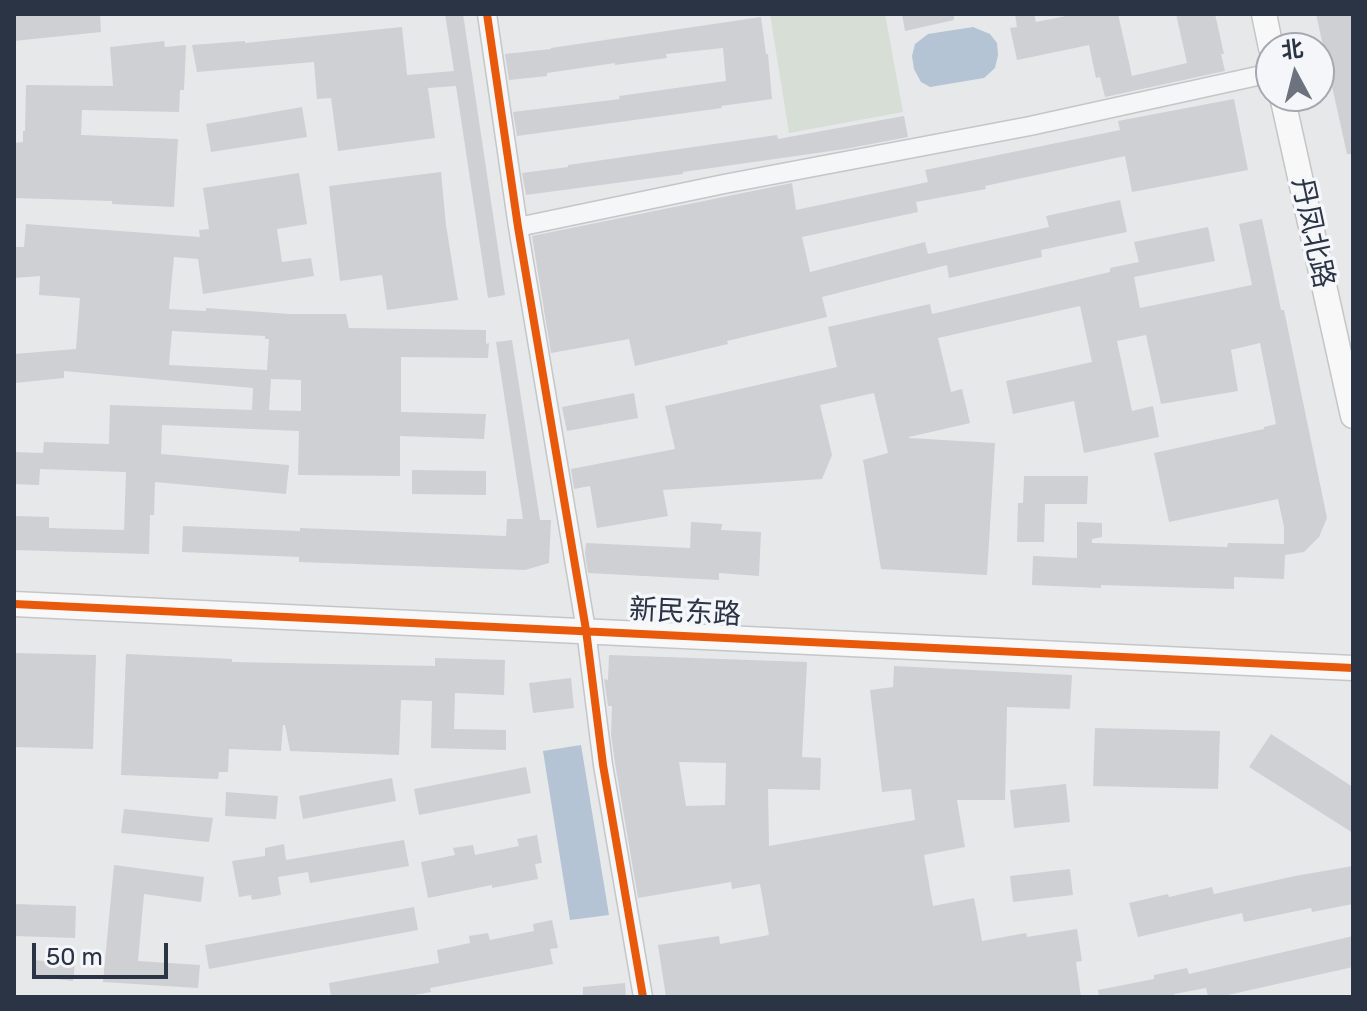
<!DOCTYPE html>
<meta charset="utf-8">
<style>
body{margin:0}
#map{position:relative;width:1367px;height:1011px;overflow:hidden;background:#e6e8ea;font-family:Rubik,"Noto Sans SC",sans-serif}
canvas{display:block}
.frame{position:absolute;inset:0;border:16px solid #2b3445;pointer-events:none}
.north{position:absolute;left:1255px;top:32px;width:80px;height:80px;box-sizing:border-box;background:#f4f6f9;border:2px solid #a4a8b1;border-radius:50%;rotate:353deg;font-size:22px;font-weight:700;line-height:32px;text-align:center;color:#2b3445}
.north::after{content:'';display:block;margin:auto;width:28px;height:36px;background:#6c737f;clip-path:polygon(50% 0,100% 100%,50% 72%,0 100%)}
.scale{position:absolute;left:32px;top:943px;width:136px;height:36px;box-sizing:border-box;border:4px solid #2b3445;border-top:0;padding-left:10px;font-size:24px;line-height:28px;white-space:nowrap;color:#2b3445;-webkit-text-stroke:6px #f4f6f9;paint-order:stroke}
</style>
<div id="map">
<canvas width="1367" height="1011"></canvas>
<div class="frame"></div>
<div class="north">北</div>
<div class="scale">50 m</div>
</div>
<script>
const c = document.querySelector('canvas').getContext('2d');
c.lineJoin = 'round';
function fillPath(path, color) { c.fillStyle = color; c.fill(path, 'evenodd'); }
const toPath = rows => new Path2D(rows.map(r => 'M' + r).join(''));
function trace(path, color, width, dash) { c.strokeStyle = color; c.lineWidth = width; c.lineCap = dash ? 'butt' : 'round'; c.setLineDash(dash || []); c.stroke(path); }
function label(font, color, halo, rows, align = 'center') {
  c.font = font + ' Rubik,"Noto Sans SC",sans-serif'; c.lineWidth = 7; c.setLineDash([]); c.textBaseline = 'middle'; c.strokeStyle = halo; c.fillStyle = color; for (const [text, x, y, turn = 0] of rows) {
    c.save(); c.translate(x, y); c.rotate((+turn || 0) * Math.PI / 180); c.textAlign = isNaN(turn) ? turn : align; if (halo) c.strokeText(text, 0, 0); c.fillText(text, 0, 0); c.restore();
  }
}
fillPath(toPath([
 [770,14,885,14,903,112,789,133]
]), '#d6ded6');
fillPath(toPath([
 [973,27,990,34,997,43,998,55,995,68,984,78,930,87,921,82,914,69,912,56,915,44,928,34],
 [581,745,609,915,570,920,543,751]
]), '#b4c4d5');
fillPath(toPath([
 [14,14,100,14,101,32,14,41],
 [445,14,463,14,505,295,488,298,456,86,428,88,435,138,338,151,331,98,317,99,314,62,197,72,192,45,245,41,245,43,402,27,407,75,454,71],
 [902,14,954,14,954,20,905,31],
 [1015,14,1034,14,1036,22,1076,14,1118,14,1132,76,1187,63,1176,14,1215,14,1224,54,1221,54,1225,71,1105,97,1100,77,1096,78,1089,45,1017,60,1010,28,1017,27],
 [1316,14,1353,14,1353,154,1347,154],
 [761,17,766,54,768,54,772,99,721,106,722,108,517,136,513,112,620,99,619,96,726,81,723,48,666,54,667,58,615,65,615,63,547,73,547,76,509,80,505,54,551,49,551,48],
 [164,41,165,47,186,45,184,90,180,90,179,112,82,110,81,135,178,139,174,207,112,204,112,201,14,198,14,143,23,142,23,131,25,131,26,85,113,86,110,47],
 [1234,99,1248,170,1132,192,1125,156,985,186,986,189,916,202,918,212,802,237,810,272,925,242,928,254,1049,227,1046,216,1120,200,1127,232,1041,250,1042,257,949,278,947,265,822,297,827,317,727,341,728,344,635,366,629,339,551,353,532,236,792,183,796,210,928,182,925,170,1120,130,1118,121],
 [302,107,307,137,211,152,206,124],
 [904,116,908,137,845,149,683,172,683,174,526,195,522,173,568,167,568,165,777,135,778,139],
 [441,172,446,225,458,300,387,310,382,275,340,281,329,186],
 [299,173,307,224,277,229,282,262,311,258,314,276,203,294,198,259,174,257,169,309,206,311,206,308,290,314,346,314,349,328,486,330,486,344,489,343,488,358,401,357,401,412,486,414,484,439,400,436,400,476,298,475,299,431,162,425,161,454,289,465,286,494,155,482,154,515,150,515,149,554,14,550,14,516,49,517,49,528,124,530,126,472,40,469,39,485,14,484,14,452,43,453,44,442,109,444,110,405,252,410,253,388,64,371,64,378,15,383,14,354,76,349,80,298,39,295,40,276,14,278,14,247,24,247,26,224,200,237,199,230,209,229,203,188],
 [172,331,265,336,265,339,269,339,267,370,169,365],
 [271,379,301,380,301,411,269,410],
 [1262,219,1281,310,1284,310,1327,518,1319,537,1304,552,1285,555,1284,579,1234,577,1234,589,1101,585,1101,588,1032,585,1033,556,1077,558,1077,522,1102,523,1102,537,1092,539,1092,543,1227,547,1228,543,1284,544,1284,527,1278,499,1169,522,1154,453,1264,429,1264,427,1276,424,1260,343,1231,350,1238,391,1161,404,1146,335,1117,341,1132,411,1153,406,1159,437,1084,453,1074,401,1013,414,1006,381,1092,362,1080,306,938,338,951,392,962,389,970,423,909,437,909,438,995,443,987,575,881,569,863,460,888,453,874,393,820,405,832,455,822,479,663,490,668,516,597,528,590,486,574,489,571,469,675,449,665,406,837,367,828,327,930,304,932,314,1110,272,1110,268,1139,262,1134,242,1208,227,1215,261,1134,277,1140,308,1252,285,1239,224],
 [512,340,540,520,551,520,549,563,525,570,299,562,299,557,182,552,183,526,300,531,300,528,506,536,507,519,523,519,496,342],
 [634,393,638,418,567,431,562,407],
 [412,470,486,471,486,495,412,494],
 [1024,476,1088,476,1087,504,1045,504,1044,542,1017,542,1018,503,1023,503],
 [691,522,722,524,721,530,761,532,759,576,719,573,719,580,588,573,585,553,586,543,690,548],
 [14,653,96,655,93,749,14,747],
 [126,654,232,659,232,662,435,666,435,658,505,660,504,695,455,693,454,729,506,730,506,750,431,748,432,701,401,700,399,755,290,751,285,725,283,725,281,751,229,749,228,772,219,772,218,779,121,775],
 [609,655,807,662,802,757,821,758,820,790,768,789,769,846,915,820,911,789,882,792,870,690,893,687,894,666,1072,675,1070,709,1007,707,1005,800,957,800,965,847,924,855,933,906,974,898,982,941,1026,933,1027,937,1077,929,1082,961,1076,962,1081,997,666,997,658,945,719,936,720,944,769,935,760,884,732,889,731,882,638,898,615,763,611,735,612,706,608,706,604,679,608,680],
 [679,762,726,763,725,805,686,806],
 [571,678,574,708,533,713,529,683],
 [1095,728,1220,731,1218,789,1093,786],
 [1271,734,1353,787,1353,833,1249,767],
 [526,767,531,793,419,815,414,789],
 [392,778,396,801,303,819,299,796],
 [1066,784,1070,822,1014,828,1010,790],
 [226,792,278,796,276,819,225,816],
 [124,809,213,818,209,842,121,833],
 [537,835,542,863,535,864,538,879,492,888,492,885,428,898,421,862,455,855,453,848,473,845,475,855,519,846,517,839],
 [404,840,409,866,310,883,308,872,278,877,281,895,252,900,251,895,239,897,232,861,265,856,265,848,284,844,286,860],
 [114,865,204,877,201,902,144,894,138,961,200,965,198,988,103,982],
 [1353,866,1353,904,1312,912,1311,908,1244,922,1242,913,1138,937,1129,903,1168,894,1169,897,1212,887,1214,894,1295,876],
 [1070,869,1073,895,1013,902,1010,876],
 [14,904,76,906,75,938,14,936],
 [414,907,418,930,209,969,205,945],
 [552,920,558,948,550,949,553,964,430,988,431,992,403,997,331,997,329,983,439,963,437,950,470,943,469,936,488,933,490,940,534,931,533,924],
 [1353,936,1353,967,1219,997,1208,997,1206,988,1174,994,1175,997,1099,997,1098,990,1154,979,1154,975,1187,968,1189,974],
 [34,960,75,964,73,981,32,976],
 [625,983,626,997,583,997,583,987]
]), '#ced0d3');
const street = toPath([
 [487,14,518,227,586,630,603,765,643,997],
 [518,227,724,184,1030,126,1271,73]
]);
const secondary = toPath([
 [1264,14,1271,48],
 [1282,96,1353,416],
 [14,604,1353,668]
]);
trace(street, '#c4c6c8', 21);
trace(secondary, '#c4c6c8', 27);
trace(street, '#f5f6f7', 18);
trace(secondary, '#f8f8f8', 24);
trace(toPath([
 [487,14,518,227,586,630,603,765,643,997],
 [14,604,1353,668]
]), '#e8590c', 8);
label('28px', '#2b3445', '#f4f6f9', [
 ["丹凤北路",1312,233,78],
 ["新民东路",685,613,3]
]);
</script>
